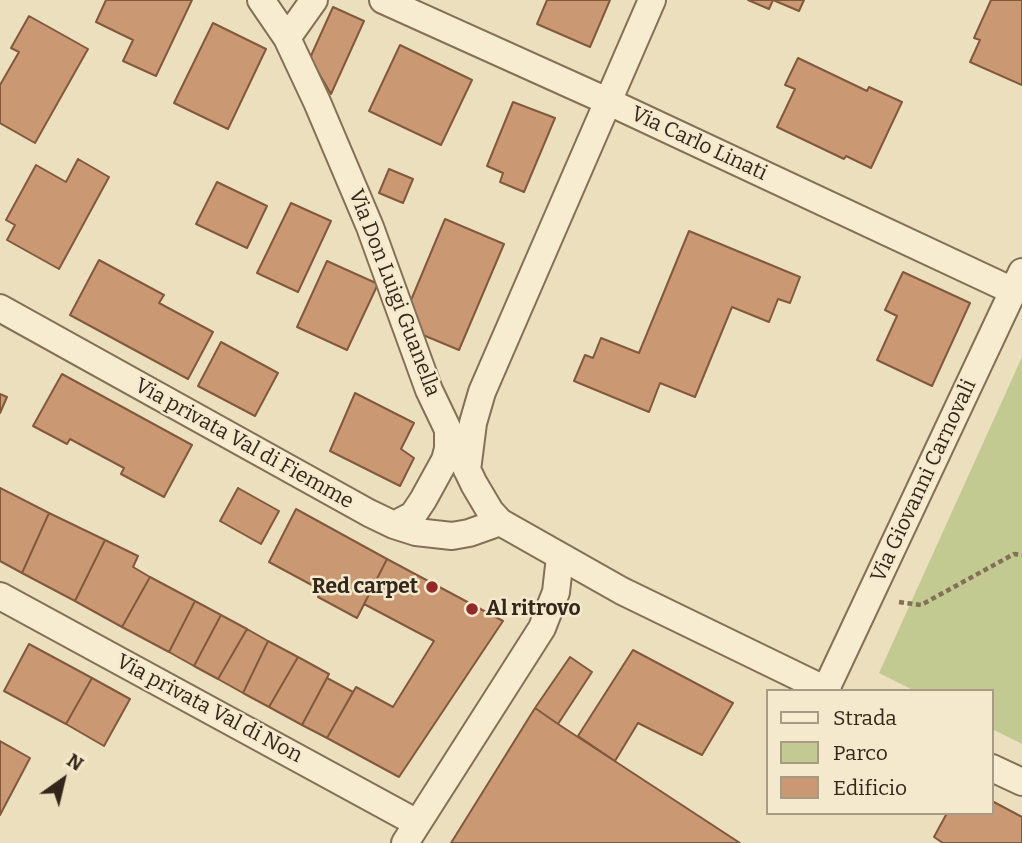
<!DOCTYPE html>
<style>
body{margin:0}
#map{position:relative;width:1022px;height:843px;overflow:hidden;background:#ecdfbd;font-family:Bitter,serif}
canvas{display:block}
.legend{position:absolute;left:766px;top:689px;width:228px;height:126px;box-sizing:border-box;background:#f4e9cc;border:2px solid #a79b85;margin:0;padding:9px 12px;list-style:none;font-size:21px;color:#33271b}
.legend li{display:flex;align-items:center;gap:14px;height:35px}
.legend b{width:35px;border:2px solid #a79b85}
.north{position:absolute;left:28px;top:745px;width:70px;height:70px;-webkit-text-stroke:5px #f4e9cc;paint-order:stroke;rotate:34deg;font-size:19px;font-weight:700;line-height:28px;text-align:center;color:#33271b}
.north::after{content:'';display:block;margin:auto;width:24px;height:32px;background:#33271b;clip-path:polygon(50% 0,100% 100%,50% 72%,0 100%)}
</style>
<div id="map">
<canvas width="1022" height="843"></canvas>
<ul class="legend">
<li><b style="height:9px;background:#f8ecd0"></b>Strada</li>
<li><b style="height:19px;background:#c2ca92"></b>Parco</li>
<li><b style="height:19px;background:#ca9973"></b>Edificio</li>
</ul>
<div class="north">N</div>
</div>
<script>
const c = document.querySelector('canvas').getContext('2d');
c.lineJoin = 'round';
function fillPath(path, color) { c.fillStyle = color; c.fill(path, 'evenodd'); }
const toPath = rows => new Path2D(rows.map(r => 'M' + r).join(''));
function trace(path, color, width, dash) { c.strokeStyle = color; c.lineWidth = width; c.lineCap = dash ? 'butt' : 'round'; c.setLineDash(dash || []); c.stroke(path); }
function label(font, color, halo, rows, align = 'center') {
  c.font = font + ' Bitter,serif'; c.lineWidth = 5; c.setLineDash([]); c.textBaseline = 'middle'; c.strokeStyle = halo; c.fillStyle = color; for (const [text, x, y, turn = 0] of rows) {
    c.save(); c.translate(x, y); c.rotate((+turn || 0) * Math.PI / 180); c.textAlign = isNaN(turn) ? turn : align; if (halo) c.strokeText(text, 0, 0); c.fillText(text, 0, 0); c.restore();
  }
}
fillPath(toPath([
 [1022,357,1022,744,992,729,992,691,915,691,879,673]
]), '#c2ca92');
const building = toPath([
 [106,0,192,0,156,76,123,61,133,40,96,22,106,0],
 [547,0,610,0,590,47,537,24,547,0],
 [748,0,804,0,799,11,773,0,769,9,748,0],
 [991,0,1022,0,1022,85,970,62,980,40,974,38,991,0],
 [333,7,364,21,331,94,310,58,333,7],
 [29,16,88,49,35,143,0,123,0,85,19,52,11,48,29,16],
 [213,23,266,49,228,129,174,103,213,23],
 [400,45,472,80,441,145,369,111,400,45],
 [798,58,867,91,869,87,902,102,871,168,846,156,844,159,777,127,795,89,785,85,798,58],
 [513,102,555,118,524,192,500,182,503,173,487,166,513,102],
 [78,159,109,177,59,269,7,240,15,225,6,220,36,165,66,182,78,159],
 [389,169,413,179,403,203,379,193,389,169],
 [217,182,267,206,247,248,196,224,217,182],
 [291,203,331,221,298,292,257,273,291,203],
 [445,219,504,244,459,350,423,335,409,305,445,219],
 [689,231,800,277,790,303,778,299,769,322,732,307,695,397,660,383,649,412,574,381,585,355,593,358,601,338,639,353,689,231],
 [99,260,164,295,159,303,213,332,188,379,70,315,99,260],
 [327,261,378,284,347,350,297,327,327,261],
 [903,272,970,303,932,386,877,360,897,316,885,310,903,272],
 [221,342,278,373,255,416,198,386,221,342],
 [62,374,192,445,164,497,121,474,124,468,70,439,67,444,33,426,62,374],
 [355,393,414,423,401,449,414,458,400,486,330,451,355,393],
 [0,394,7,397,0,413,0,394],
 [0,488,49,513,22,573,0,561,0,488],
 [238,488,279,511,261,544,220,521,238,488],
 [296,509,387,559,357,618,318,597,321,590,269,562,296,509],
 [49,513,105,540,75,601,22,573,49,513],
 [105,540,138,556,133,567,150,577,122,627,75,601,105,540],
 [387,559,503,621,399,777,327,738,356,687,393,707,434,641,364,604,387,559],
 [150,577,195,601,169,652,122,627,150,577],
 [195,601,221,615,194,666,169,652,195,601],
 [221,615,247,629,218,679,194,666,221,615],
 [247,629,268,641,243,693,218,679,247,629],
 [268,641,298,657,269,707,243,693,268,641],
 [29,644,92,678,66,724,4,691,29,644],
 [633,650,733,703,702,755,638,723,615,761,578,736,633,650],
 [298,657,329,674,302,725,269,707,298,657],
 [570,657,592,672,558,724,535,708,570,657],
 [92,678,130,699,104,746,66,724,92,678],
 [327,678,353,692,327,738,302,725,327,678],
 [535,708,558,724,740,843,451,843,535,708],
 [0,741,30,758,0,815,0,741],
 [992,801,1022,817,1022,843,943,843,934,837,947,813,992,813,992,801]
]);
fillPath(building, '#ca9973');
trace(building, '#82593d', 2);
const minor = toPath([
 [261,0,287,38,317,102,370,227,429,390,474,484,490,511,500,522,622,591,828,691],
 [383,0,607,101,1013,291],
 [287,38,314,0],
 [0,308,369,513,394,525,416,532,452,536,469,533,500,522],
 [467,470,473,423,482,392,652,0],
 [394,525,413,515,423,500,445,460,448,449,448,432],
 [0,596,417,823],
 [826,689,1022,272],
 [992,768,1022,782],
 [405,843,542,628,556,592,560,557]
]);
trace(minor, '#846f57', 30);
trace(toPath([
 [899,602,921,605,1014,554,1022,555]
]), '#846f57', 4.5, [5, 3.5]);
trace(minor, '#f8ecd0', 26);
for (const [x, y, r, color] of [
 [432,587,7,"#912928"],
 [472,609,7,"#912928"]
]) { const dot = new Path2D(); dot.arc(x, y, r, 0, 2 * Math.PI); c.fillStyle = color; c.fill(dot); trace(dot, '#f4e9cc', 2.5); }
label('21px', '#33271b', '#f4e9cc', [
 ["Via Carlo Linati",699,144,25],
 ["Via Don Luigi Guanella",394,293,69],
 ["Via privata Val di Fiemme",244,444,29],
 ["Via Giovanni Carnovali",924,481,-65],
 ["Via privata Val di Non",209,709,28]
]);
label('bold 21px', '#33271b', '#f4e9cc', [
 ["Red carpet",418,587],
 ["Al ritrovo",486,609,"left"]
], 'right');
</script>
